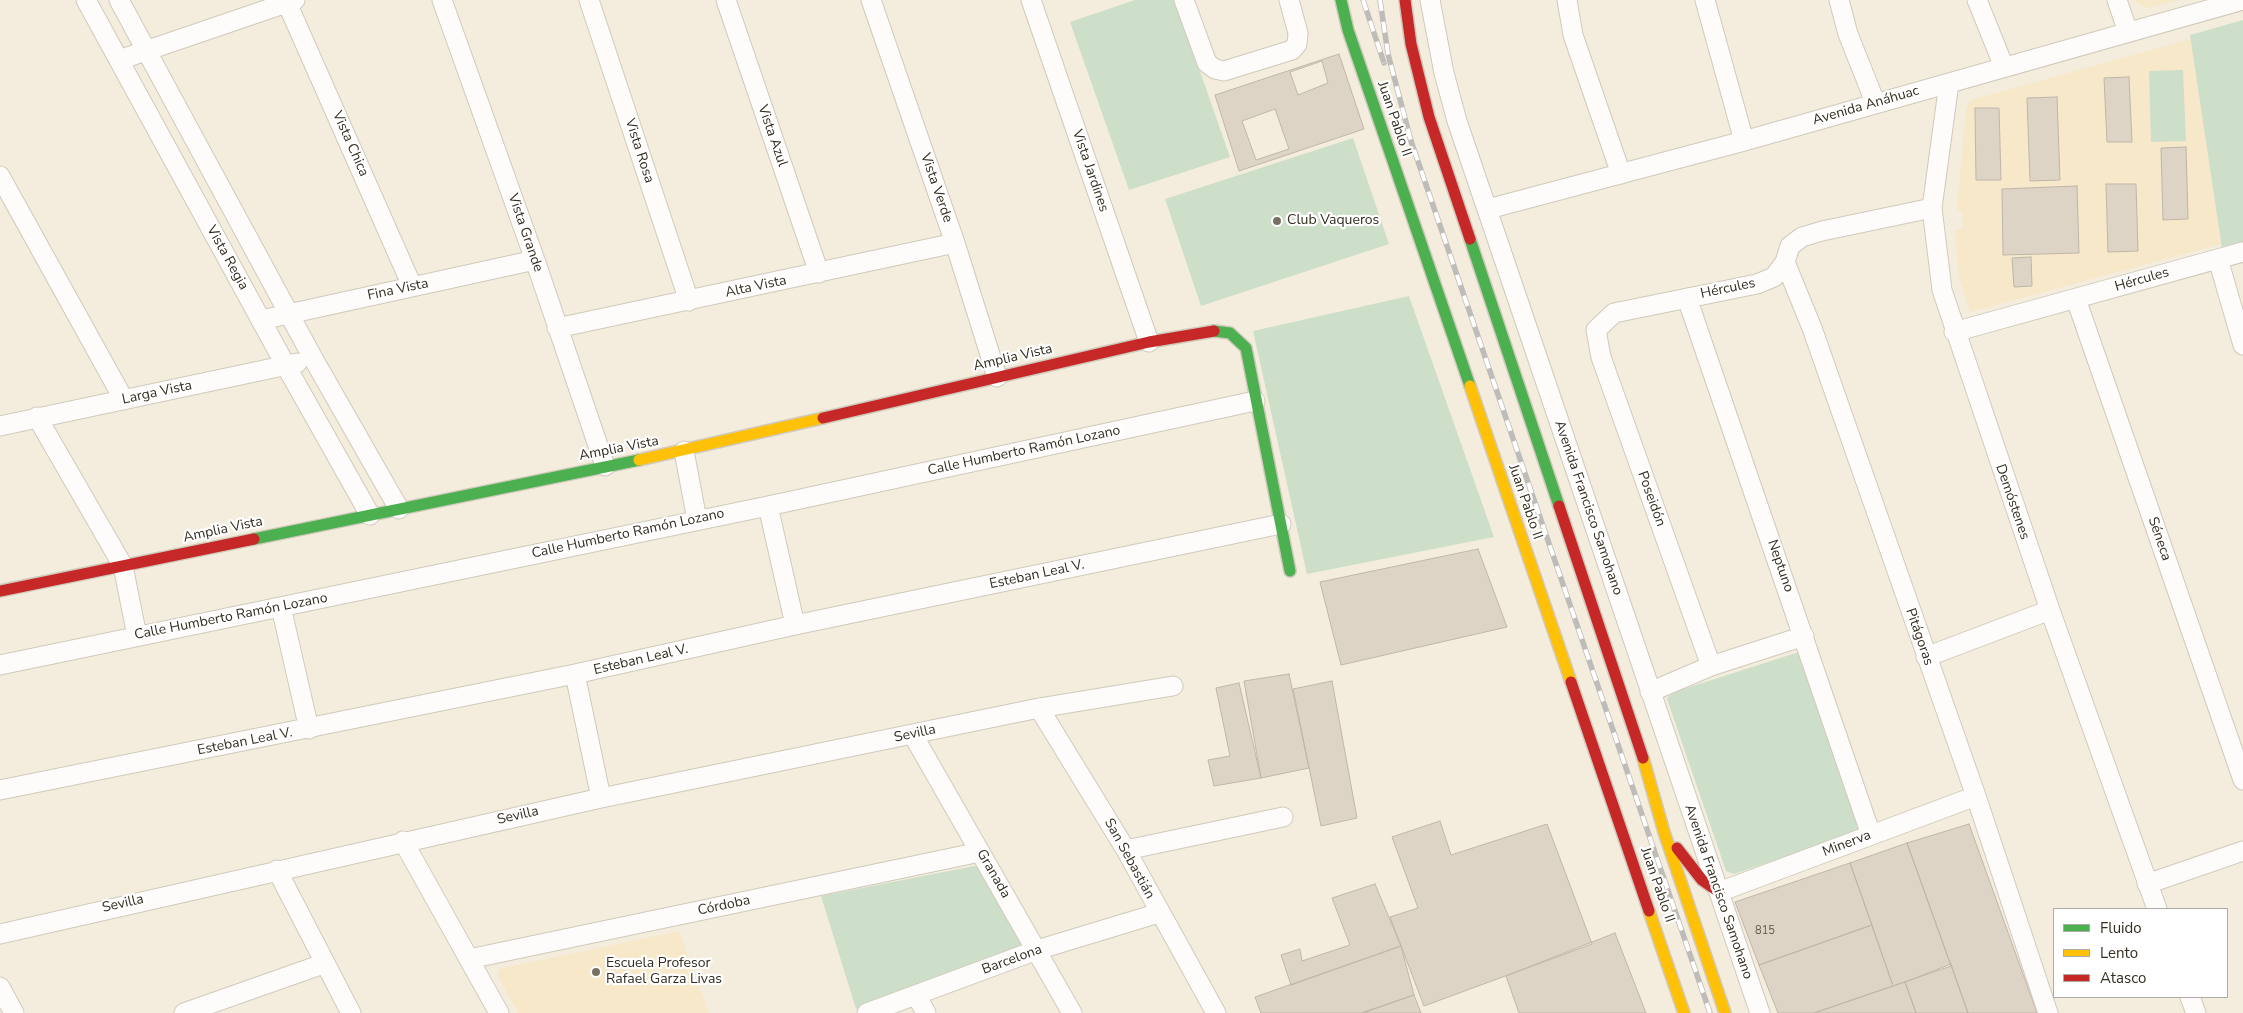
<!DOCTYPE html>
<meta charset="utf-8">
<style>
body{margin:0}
#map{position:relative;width:2243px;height:1013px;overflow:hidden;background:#f4eddd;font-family:"Nunito Sans",sans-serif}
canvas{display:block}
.legend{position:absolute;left:2053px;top:908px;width:175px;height:90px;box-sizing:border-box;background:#fff;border:1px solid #adaba5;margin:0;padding:6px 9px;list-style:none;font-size:15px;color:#332d1f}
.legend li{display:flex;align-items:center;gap:10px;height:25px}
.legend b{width:25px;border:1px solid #adaba5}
</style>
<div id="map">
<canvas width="2243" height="1013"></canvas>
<ul class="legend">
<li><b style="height:6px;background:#4caf50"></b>Fluido</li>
<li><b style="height:6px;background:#ffc107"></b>Lento</li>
<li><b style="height:6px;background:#c62828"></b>Atasco</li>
</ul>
</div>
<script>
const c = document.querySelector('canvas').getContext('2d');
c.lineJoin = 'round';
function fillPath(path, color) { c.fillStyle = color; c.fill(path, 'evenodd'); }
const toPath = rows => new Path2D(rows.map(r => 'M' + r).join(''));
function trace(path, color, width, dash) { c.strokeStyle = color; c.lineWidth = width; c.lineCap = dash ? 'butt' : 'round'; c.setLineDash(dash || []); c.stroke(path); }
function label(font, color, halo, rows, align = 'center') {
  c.font = font + ' "Nunito Sans",sans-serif'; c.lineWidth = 4.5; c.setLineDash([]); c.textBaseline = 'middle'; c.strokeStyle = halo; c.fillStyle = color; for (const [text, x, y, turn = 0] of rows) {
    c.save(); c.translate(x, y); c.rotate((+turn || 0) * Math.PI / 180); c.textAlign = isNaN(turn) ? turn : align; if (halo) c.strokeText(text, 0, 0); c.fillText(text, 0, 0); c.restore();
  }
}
fillPath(toPath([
 [2136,0,2178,0,2148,8,2137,4],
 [2191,39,2221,244,1970,312,1959,277,1955,230,1963,229,1962,212,1957,209,1966,109,1971,100],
 [679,931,709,1013,518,1013,497,974,499,969]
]), '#f6e8c9');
fillPath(toPath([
 [1135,0,1175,0,1230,157,1129,190,1070,22],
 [2243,20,2243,243,2222,249,2190,35],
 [2183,70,2186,141,2151,142,2149,71],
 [1353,138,1389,244,1201,306,1165,199],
 [1409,296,1494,537,1307,574,1253,331],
 [1799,652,1864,830,1734,874,1726,871,1667,699,1671,693],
 [974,866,981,868,1024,944,1021,952,856,1009,821,896]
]), '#cedfc9');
const building = toPath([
 [1339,54,1364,129,1239,171,1215,95,1339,54],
 [1322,61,1328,83,1298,95,1290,72,1322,61],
 [2129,77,2132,142,2107,142,2104,78,2129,77],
 [2057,97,2060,180,2030,181,2027,98,2057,97],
 [1975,108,1999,108,2001,180,1976,180,1975,108],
 [1275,109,1289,149,1256,160,1242,121,1275,109],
 [2186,147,2188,219,2163,220,2161,148,2186,147],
 [2106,184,2136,184,2138,251,2108,252,2106,184],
 [2077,186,2079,253,2003,255,2002,189,2077,186],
 [2031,257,2032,286,2014,287,2012,258,2031,257],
 [1478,549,1507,627,1341,665,1320,582,1478,549],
 [1289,674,1309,768,1261,778,1244,681,1289,674],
 [1332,681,1357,818,1321,826,1293,689,1332,681],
 [1239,683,1261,778,1214,786,1208,760,1230,756,1216,688,1239,683],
 [1440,821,1451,855,1547,824,1592,944,1424,1006,1390,917,1418,908,1392,837,1440,821],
 [1969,824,2037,1013,1968,1013,1907,843,1969,824],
 [1907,843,1951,966,1893,986,1850,863,1907,843],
 [1850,863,1872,925,1759,965,1735,902,1850,863],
 [1375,884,1401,946,1291,985,1281,955,1300,949,1302,961,1350,945,1332,898,1375,884],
 [1872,925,1893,986,1814,1013,1778,1013,1759,965,1872,925],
 [1615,933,1646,1013,1519,1013,1506,976,1615,933],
 [1401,946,1414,995,1361,1013,1261,1013,1255,997,1401,946],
 [1951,964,1968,1013,1916,1013,1905,982,1951,964],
 [1905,982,1916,1013,1814,1013,1893,986,1905,982],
 [1414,995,1421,1013,1363,1013,1414,995]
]);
fillPath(building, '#ded4c6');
trace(building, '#bfb6aa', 1);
const street = toPath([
 [86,0,286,366,370,515],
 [119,0,314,360,399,509],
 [442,0,535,260,605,466],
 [589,0,689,301],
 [726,0,819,273],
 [871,0,955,243,997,377],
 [1031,0,1149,342],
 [1184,0,1207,63,1215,69,1224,71,1292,50,1297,44,1298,33,1289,0],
 [1430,0,1444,73,1457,121,1760,1013],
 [1567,0,1573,35,1621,174],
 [1705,0,1744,141],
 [1839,0,1848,34,1875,102],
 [1977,0,2004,67],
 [2117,0,2128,32],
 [287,3,412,286],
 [119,60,295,0],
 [1949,83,1932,208,1942,290,2050,610,2157,909],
 [0,176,124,400],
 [1488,209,1744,141,2243,0],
 [2218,259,2243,345],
 [1785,262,1812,328,1976,796,2048,1013],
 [1687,298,1871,835],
 [2076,299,2243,780],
 [261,320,535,260],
 [557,328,955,243],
 [1954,332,2243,252],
 [37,417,123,566,137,636],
 [0,426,297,363],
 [684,451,697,520],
 [768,506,795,625],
 [281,607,309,729],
 [1926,657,2050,610],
 [0,665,768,506,1255,401],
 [1711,666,1601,357,1596,330,1614,313,1757,284,1774,277,1785,262,1790,246,1802,237,1822,231,1932,208],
 [575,674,601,798],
 [1650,692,1711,666,1804,636],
 [1039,708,1126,850,1216,1013],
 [913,735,1072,1013],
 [0,790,575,674,795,625,1281,524],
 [403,841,499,1013],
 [1126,850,1283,817],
 [277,870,351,1013],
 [2147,884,2243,851],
 [1719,892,1976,796],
 [0,934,601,798,1039,708,1173,686],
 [469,959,980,852],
 [0,987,14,1013],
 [916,995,926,1013],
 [2190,997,2196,1013],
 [184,1013,323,964],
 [867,1013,1037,950,1159,913]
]);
const fast = toPath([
 [1341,0,1348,30,1470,386],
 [1470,239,1559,506],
 [1214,331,1230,333,1246,348,1290,571],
 [254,539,639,460]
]);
const slow = toPath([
 [1470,386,1571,682],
 [639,460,823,418],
 [1643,758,1664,832,1725,1013],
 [1649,911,1684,1013]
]);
const jam = toPath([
 [1405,0,1411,44,1429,117,1470,239],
 [823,418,1149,342,1214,331],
 [1559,506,1643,758],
 [0,591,254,539],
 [1571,682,1649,911],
 [1677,848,1702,880,1719,892]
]);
trace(street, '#d0cabc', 21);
trace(fast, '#d0cabc', 14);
trace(slow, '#d0cabc', 14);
trace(jam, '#d0cabc', 14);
trace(street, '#fdfcfa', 19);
trace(fast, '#4caf50', 11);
trace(slow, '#ffc107', 11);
trace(jam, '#c62828', 11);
const rail = toPath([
 [1363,0,1384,63],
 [1380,0,1388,54,1411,141,1710,1013]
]);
trace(rail, '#bebcb8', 5.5);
trace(rail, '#fff', 4, [11]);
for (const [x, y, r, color] of [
 [1277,221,5,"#777062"],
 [596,972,5,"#777062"]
]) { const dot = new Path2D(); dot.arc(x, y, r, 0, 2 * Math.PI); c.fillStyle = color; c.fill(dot); trace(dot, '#fff', 2); }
label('11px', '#5e5749', null, [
 ["815",1765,931]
]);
label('14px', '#332d1f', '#fff', [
 ["Avenida Anáhuac",1866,106,-16],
 ["Juan Pablo II",1394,119,71],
 ["Vista Azul",772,136,71],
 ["Vista Chica",350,144,66],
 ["Vista Rosa",639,151,72],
 ["Vista Jardines",1090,171,71],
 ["Vista Verde",936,188,71],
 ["Vista Grande",525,233,71],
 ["Vista Regia",227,258,61],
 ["Hércules",2142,280,-16],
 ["Alta Vista",756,287,-12],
 ["Hércules",1728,289,-12],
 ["Fina Vista",398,290,-12],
 ["Amplia Vista",1013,358,-13],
 ["Larga Vista",157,393,-12],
 ["Amplia Vista",619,449,-11],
 ["Calle Humberto Ramón Lozano",1024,451,-12],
 ["Poseidón",1651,499,70],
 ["Juan Pablo II",1525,502,71],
 ["Demóstenes",2012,502,71],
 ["Avenida Francisco Samohano",1588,508,71],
 ["Amplia Vista",223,530,-12],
 ["Calle Humberto Ramón Lozano",628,534,-12],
 ["Séneca",2159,539,71],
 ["Neptuno",1780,566,71],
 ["Esteban Leal V.",1037,575,-12],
 ["Calle Humberto Ramón Lozano",231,617,-11],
 ["Pitágoras",1919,637,71],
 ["Esteban Leal V.",641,660,-13],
 ["Sevilla",915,734,-12],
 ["Esteban Leal V.",245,742,-11],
 ["Sevilla",518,816,-13],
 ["Minerva",1847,844,-21],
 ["San Sebastián",1129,859,61],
 ["Granada",993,874,60],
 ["Juan Pablo II",1657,885,71],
 ["Avenida Francisco Samohano",1718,892,71],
 ["Sevilla",123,904,-13],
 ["Córdoba",724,906,-12],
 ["Barcelona",1012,960,-20]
]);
label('14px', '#332d1f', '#fff', [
 ["Club Vaqueros",1287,221],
 ["Escuela Profesor",606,964],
 ["Rafael Garza Livas",606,980]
], 'left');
</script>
